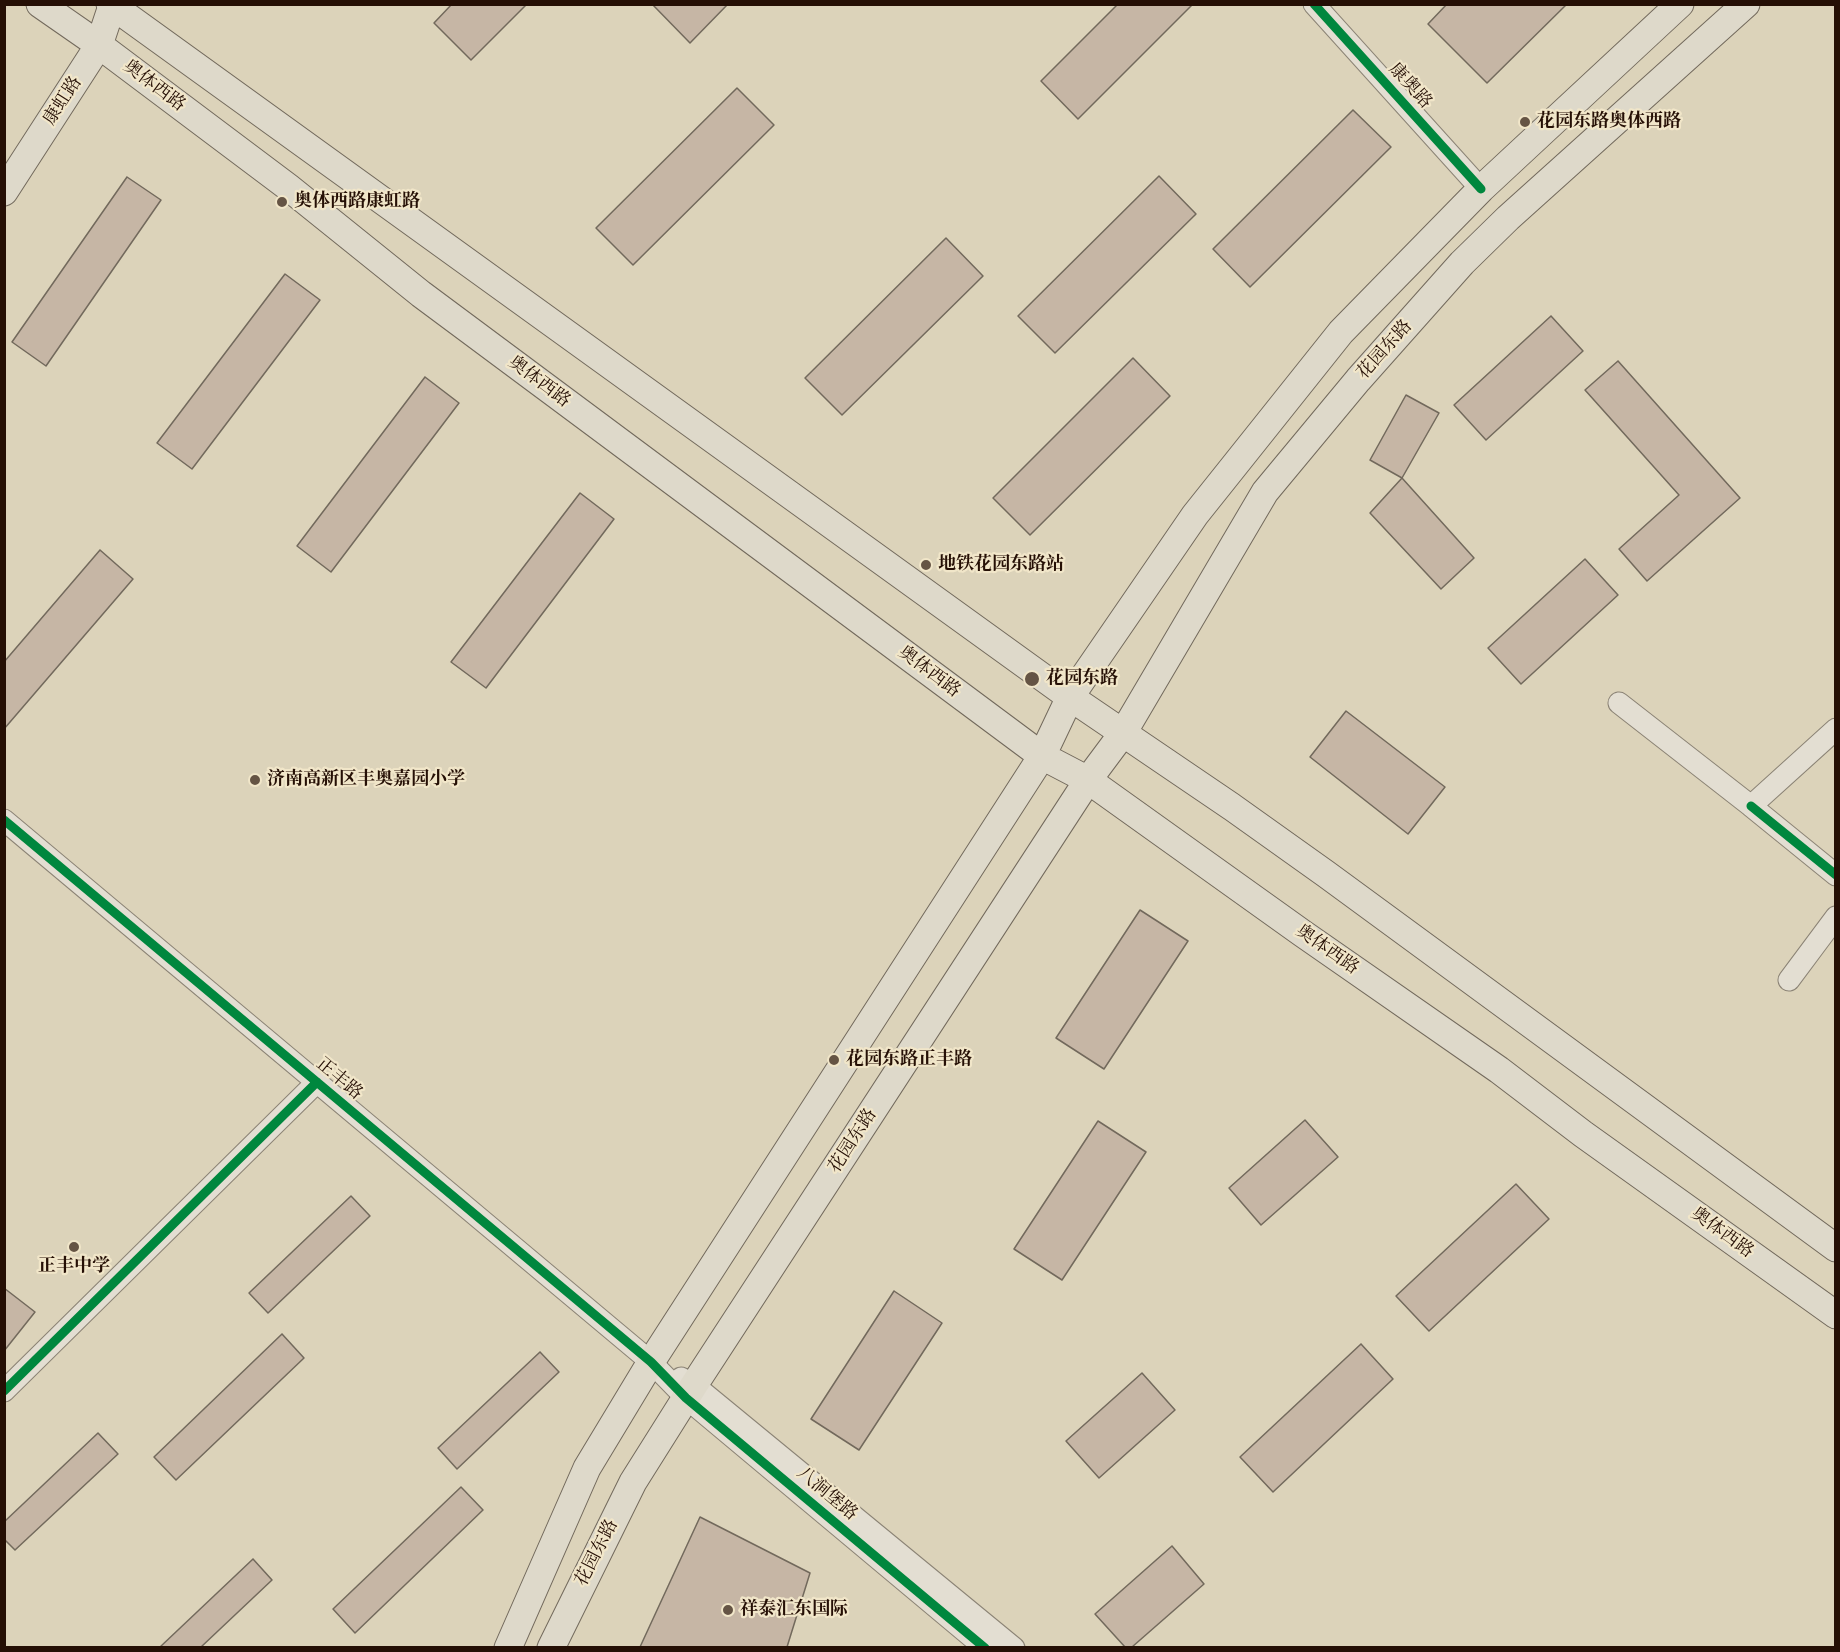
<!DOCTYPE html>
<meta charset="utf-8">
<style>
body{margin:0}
#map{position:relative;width:1840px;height:1652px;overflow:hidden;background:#dcd3ba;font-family:"IM FELL Great Primer",serif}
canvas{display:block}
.frame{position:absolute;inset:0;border:6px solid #250f05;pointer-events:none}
</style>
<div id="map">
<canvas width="1840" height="1652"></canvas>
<div class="frame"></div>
</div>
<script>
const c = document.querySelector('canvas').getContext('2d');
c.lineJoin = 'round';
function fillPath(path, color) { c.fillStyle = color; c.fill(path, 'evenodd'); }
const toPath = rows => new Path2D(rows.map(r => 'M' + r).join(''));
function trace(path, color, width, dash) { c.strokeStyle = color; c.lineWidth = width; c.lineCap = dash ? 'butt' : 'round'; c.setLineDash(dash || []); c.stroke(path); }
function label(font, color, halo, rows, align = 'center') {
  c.font = font + ' "IM FELL Great Primer","Noto Serif SC",serif'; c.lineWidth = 4.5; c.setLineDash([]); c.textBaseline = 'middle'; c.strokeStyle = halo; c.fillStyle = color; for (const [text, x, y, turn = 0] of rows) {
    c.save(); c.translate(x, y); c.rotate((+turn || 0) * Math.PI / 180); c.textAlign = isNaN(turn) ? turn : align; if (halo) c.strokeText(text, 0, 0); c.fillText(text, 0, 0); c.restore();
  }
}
const building = toPath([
 [452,4,527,4,471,60,434,23,452,4],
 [652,4,728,4,690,43,652,4],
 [1118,4,1193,4,1078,119,1041,81,1118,4],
 [1447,4,1567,4,1487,83,1428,24,1447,4],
 [737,88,774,125,633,265,596,228,737,88],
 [1353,110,1391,147,1250,287,1213,249,1353,110],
 [1159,176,1196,214,1055,353,1018,316,1159,176],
 [127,177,161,200,46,366,12,342,127,177],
 [946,238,983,276,842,415,805,378,946,238],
 [285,274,320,300,192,469,157,443,285,274],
 [1551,316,1583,351,1486,440,1454,405,1551,316],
 [1133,358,1170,396,1030,535,993,498,1133,358],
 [1618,361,1740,498,1647,581,1619,549,1679,495,1585,390,1618,361],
 [425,377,459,403,331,572,297,546,425,377],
 [1406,395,1439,413,1402,478,1370,460,1406,395],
 [1402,478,1474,558,1441,589,1370,513,1402,478],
 [580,493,614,519,486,688,451,662,580,493],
 [100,550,133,579,4,729,4,662,100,550],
 [1585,559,1618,595,1521,684,1488,648,1585,559],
 [1346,711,1445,787,1408,834,1310,757,1346,711],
 [1140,910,1188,941,1104,1069,1056,1038,1140,910],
 [1305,1120,1338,1157,1261,1225,1229,1188,1305,1120],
 [1098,1121,1146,1152,1062,1280,1014,1249,1098,1121],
 [1516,1184,1549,1219,1429,1331,1396,1296,1516,1184],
 [351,1196,370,1216,268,1313,249,1293,351,1196],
 [4,1288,35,1312,4,1351,4,1288],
 [894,1291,942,1323,859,1450,811,1419,894,1291],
 [282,1334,304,1358,176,1480,154,1457,282,1334],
 [1361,1344,1393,1379,1273,1492,1240,1457,1361,1344],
 [540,1352,559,1372,457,1469,438,1448,540,1352],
 [1142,1373,1175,1410,1099,1478,1066,1441,1142,1373],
 [98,1433,118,1454,15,1550,4,1539,4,1522,98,1433],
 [461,1487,483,1510,355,1633,333,1609,461,1487],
 [700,1517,810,1573,787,1647,640,1647,700,1517],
 [1172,1546,1204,1584,1132,1647,1125,1647,1095,1614,1172,1546],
 [253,1559,272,1580,201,1647,160,1647,253,1559]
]);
fillPath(building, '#c6b6a5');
trace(building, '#72695c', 1.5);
const minor = toPath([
 [1314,4,1481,189],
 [1619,703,1751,806,1836,729],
 [1751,806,1836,875],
 [4,820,651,1362,686,1398,985,1648],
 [1789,980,1836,917],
 [681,1378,694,1385,1014,1648],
 [4,1391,317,1082]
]);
const major = toPath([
 [40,4,99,45,288,187,421,294,1042,756,1088,780,1302,933,1499,1070,1583,1134,1836,1315],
 [110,4,1070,697,1232,807,1326,874,1836,1248],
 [4,192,99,45,112,6],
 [508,1648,587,1468,651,1362,1042,756,1070,697,1195,515,1341,332,1481,189,1680,4],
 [551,1648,633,1482,694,1385,1088,780,1123,733,1265,492,1358,380,1462,263,1508,218,1746,4]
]);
trace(minor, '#8b8375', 23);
trace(major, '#72695c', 29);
trace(minor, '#e3ded2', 21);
trace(major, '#ded9ca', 27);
trace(toPath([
 [1314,4,1481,189],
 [1751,806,1836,875],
 [4,820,651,1362,686,1398,985,1648],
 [4,1391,317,1082]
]), '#00873e', 9);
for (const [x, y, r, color] of [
 [1525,122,6,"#655444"],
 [282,202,6,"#655444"],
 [926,565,6,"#655444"],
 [1032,679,8,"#655444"],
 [255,780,6,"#655444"],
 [834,1060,6,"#655444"],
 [74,1247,6,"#655444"],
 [728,1610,6,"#655444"]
]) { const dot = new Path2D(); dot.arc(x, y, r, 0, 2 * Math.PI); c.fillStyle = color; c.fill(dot); trace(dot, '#f1e6c9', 2); }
label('18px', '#250f05', '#f1e6c9', [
 ["奥体西路",154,86,37],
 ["康奥路",1410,86,48],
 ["康虹路",63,101,-57],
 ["花园东路",1385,350,-48],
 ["奥体西路",539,382,37],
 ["奥体西路",929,672,37],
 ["奥体西路",1327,950,35],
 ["正丰路",339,1079,40],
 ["花园东路",853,1141,-57],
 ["奥体西路",1722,1233,36],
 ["八涧堡路",827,1494,40],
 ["花园东路",597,1553,-63]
]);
label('bold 18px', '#250f05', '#f1e6c9', [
 ["花园东路奥体西路",1537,122],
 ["奥体西路康虹路",294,202],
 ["地铁花园东路站",938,565],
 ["花园东路",1046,679],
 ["济南高新区丰奥嘉园小学",267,780],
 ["花园东路正丰路",846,1060],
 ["正丰中学",74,1267,"center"],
 ["祥泰汇东国际",740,1610]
], 'left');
</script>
